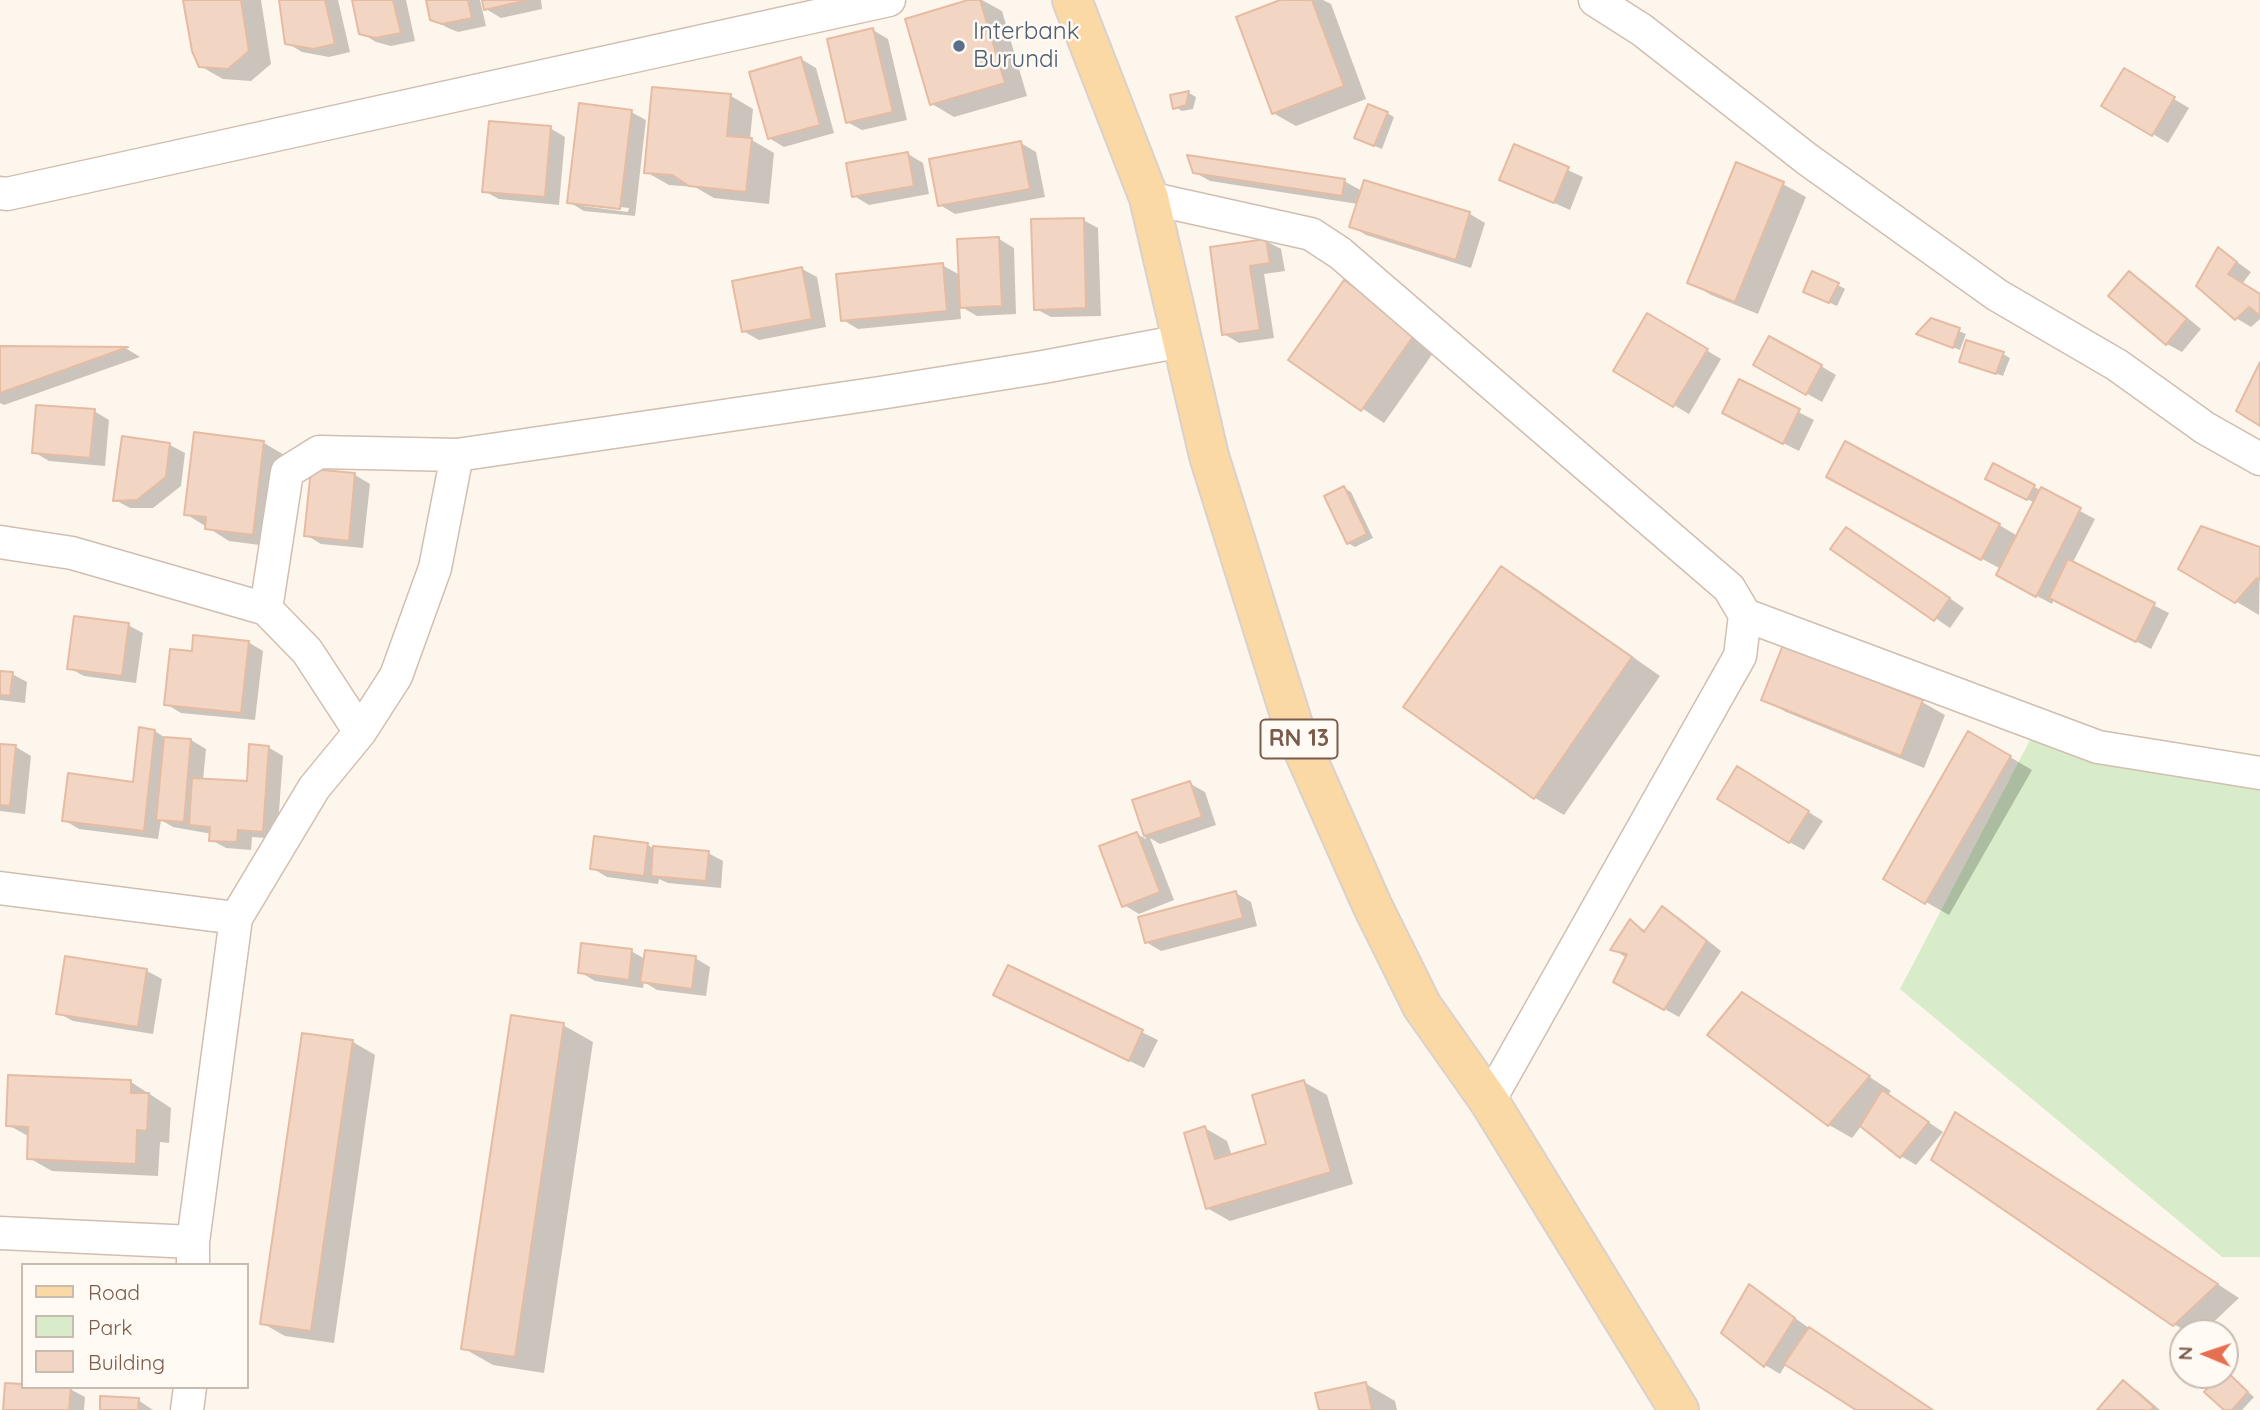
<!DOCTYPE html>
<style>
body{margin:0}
#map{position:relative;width:2260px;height:1410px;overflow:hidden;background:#fdf6ec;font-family:Quicksand,sans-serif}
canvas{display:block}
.legend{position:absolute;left:21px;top:1263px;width:228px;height:126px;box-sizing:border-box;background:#fffaf3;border:2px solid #cabbb1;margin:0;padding:9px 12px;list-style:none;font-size:21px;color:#7a5c4d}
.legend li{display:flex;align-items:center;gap:14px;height:35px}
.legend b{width:35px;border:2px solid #cabbb1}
.north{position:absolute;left:2169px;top:1319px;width:70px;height:70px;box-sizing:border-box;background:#fffaf3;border:2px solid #cabbb1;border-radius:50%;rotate:272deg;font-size:19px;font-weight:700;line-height:28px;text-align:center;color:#7a5c4d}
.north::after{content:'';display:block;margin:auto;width:24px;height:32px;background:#e76f51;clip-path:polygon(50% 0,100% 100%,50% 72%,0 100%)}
</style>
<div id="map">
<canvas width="2260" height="1410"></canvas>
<ul class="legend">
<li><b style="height:9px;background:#fbd9a5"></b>Road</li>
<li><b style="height:19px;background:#d8ecc9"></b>Park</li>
<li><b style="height:19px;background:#f3d5c3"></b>Building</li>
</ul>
<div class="north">N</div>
</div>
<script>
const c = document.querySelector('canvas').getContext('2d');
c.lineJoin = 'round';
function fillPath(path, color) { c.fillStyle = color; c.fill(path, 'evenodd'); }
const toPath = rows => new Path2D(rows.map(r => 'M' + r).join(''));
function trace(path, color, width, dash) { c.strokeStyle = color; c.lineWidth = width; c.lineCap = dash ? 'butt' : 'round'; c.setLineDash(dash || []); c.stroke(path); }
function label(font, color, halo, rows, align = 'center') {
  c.font = font + ' Quicksand,sans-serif'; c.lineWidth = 5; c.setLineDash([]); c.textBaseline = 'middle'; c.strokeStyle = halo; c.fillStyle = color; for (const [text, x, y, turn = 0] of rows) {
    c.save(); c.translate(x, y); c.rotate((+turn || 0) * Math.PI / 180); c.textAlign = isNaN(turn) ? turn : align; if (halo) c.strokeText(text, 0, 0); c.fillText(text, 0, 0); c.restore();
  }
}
fillPath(toPath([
 [2041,719,2260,759,2260,1257,2222,1257,1900,989]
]), '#d8ecc9');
fillPath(toPath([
 [185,0,261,0,271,64,251,81,223,79,200,66],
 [281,0,338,0,350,52,329,57,302,52,287,43],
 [354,0,406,0,415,41,391,46,376,42,361,33],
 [428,0,480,0,486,26,458,32,448,28,432,19],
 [484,0,541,0,542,9,501,18,486,9],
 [974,0,982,0,1002,11,1027,96,954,117,932,104],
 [1285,0,1323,0,1331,4,1366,99,1296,126,1273,113],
 [873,30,888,39,907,120,862,130,847,122],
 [801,59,816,68,834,133,784,147,769,138],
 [2125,70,2189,108,2168,143,2104,105],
 [1189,93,1196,97,1193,109,1182,111,1175,107,1172,97],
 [731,96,753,109,750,139,774,153,769,204,714,198,695,187,669,185,646,172],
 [631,112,646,120,635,216,584,211,569,202],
 [583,203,629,208,628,212,583,206],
 [1387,113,1394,117,1382,149,1363,141],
 [550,128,565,137,559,205,499,199,484,191],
 [1021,143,1036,152,1045,197,955,214,940,205],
 [1515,146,1583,177,1570,210,1501,179],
 [908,154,923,163,929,194,869,205,854,196],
 [1736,164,1783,184,1806,197,1758,314,1711,295,1689,282],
 [1194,172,1344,181,1362,191,1365,182,1470,214,1485,223,1471,268,1366,235,1351,226,1358,204,1210,181],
 [1083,220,1098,228,1101,316,1051,317,1036,309],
 [999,239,1014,248,1016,314,977,316,960,306,961,319,858,329,843,320,942,265,960,275],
 [1266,241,1281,249,1285,271,1264,274,1274,338,1239,343,1224,334,1211,248],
 [2219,249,2251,272,2242,284,2260,295,2260,319,2251,327,2236,318],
 [802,269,817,277,826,327,759,340,743,331],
 [2129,273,2144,282,2201,329,2182,352,2167,344],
 [1344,282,1367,295,1438,346,1384,423,1290,360],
 [1838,285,1845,289,1837,306,1812,295],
 [1647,315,1721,359,1689,414,1616,371],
 [1932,320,1966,334,1960,350,1919,334],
 [0,348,127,349,140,357,4,405,0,403],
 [2003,354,2010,358,2003,376,1961,361],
 [1755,365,1821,366,1836,375,1822,402],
 [1739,382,1814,420,1799,451,1739,421],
 [94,411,109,420,105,466,49,461,34,452],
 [195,434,264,443,286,456,275,547,229,541,186,514],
 [170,445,185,453,181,486,153,508,130,508,115,500],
 [1993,465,2095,519,2072,564,2169,613,2151,649,2054,599,2052,604,2013,583,2001,569,1851,489,1999,525,2018,536,2035,503,1994,482],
 [355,475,370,484,363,548,321,544,306,535],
 [1344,488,1351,492,1373,538,1355,547,1348,543],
 [1861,537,1964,608,1950,628,1832,548],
 [2260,548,2259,615,2181,569],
 [1502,568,1531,585,1660,676,1564,815,1535,798,1406,707],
 [128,625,143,633,136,683,84,676,69,668],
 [248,642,263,651,255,720,181,713,166,704,193,653],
 [0,672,12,674,27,682,25,703,0,700],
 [1764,699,1922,702,1945,715,1924,768,1786,712],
 [141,729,155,731,167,739,191,740,206,749,203,780,249,783,268,747,283,756,277,839,252,837,251,850,226,848,211,840,212,834,173,827,161,820,158,839,79,829,64,820,135,784],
 [1969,733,2032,770,1949,915,1885,879],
 [0,745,16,747,31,756,25,814,0,811],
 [1752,777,1823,821,1804,850,1789,842],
 [1189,783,1205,792,1216,825,1160,844,1150,838,1174,900,1139,914,1124,905,1137,834,1146,839,1135,801],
 [596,838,648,845,654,849,708,853,723,861,721,888,668,883,659,879,658,884,607,877,592,868],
 [1236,893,1251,902,1257,926,1161,951,1146,942],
 [1663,908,1678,917,1721,951,1679,1017,1616,982,1627,958,1612,949,1630,921,1646,931],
 [631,951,645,959,695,958,710,967,706,996,657,990,644,982,643,988,595,981,580,972],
 [1008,967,1158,1040,1144,1068,1011,1003],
 [147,971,162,979,153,1034,73,1021,58,1013],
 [1743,994,1891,1091,1888,1095,1943,1132,1916,1165,1901,1156,1862,1125,1852,1138,1829,1125,1709,1035],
 [563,1025,593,1042,544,1373,493,1365,463,1348],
 [353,1042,375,1055,334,1343,285,1336,262,1323],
 [131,1082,171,1108,169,1143,160,1142,158,1176,52,1171,29,1158,30,1137,8,1125],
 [1304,1082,1327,1095,1353,1184,1230,1221,1207,1208,1205,1128,1227,1141,1232,1156,1269,1146],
 [1978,1128,2239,1298,2202,1333,2189,1333,2174,1324],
 [1750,1286,1809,1328,1933,1410,1859,1410,1786,1364,1780,1374,1765,1365,1723,1332],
 [2225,1372,2254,1397,2242,1410,2227,1410,2222,1375,2225,1375],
 [2123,1383,2138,1391,2160,1410,2099,1410],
 [1366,1384,1395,1401,1397,1410,1321,1410],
 [23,1387,70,1389,85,1397,84,1410,5,1410],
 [138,1400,153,1410,101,1410]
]), '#0003');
const building = toPath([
 [183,0,241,0,249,51,228,69,199,67,192,51,183,0],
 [279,0,325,0,335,44,313,49,285,44,279,0],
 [352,0,393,0,401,33,375,38,359,34,352,0],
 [426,0,468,0,472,18,442,24,430,20,426,0],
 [482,0,528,0,484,10,482,0],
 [968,0,980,0,1005,83,930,105,905,19,968,0],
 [1280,0,1312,0,1344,86,1272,114,1236,17,1280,0],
 [873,28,893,112,846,123,827,39,873,28],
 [801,57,820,125,768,139,749,72,801,57],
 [2124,68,2175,97,2152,136,2101,106,2124,68],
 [652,87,731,94,727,136,752,138,746,192,689,186,672,175,644,173,652,87],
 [1189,91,1186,105,1173,109,1170,95,1189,91],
 [579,103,632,110,620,209,567,203,579,103],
 [1368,104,1388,112,1374,146,1354,138,1368,104],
 [489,121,551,126,545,197,482,192,489,121],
 [1021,141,1030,189,938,206,929,159,1021,141],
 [1514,144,1569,167,1554,203,1499,180,1514,144],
 [908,152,914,186,852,197,846,163,908,152],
 [1187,155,1345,179,1342,196,1193,173,1187,155],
 [1736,162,1784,182,1735,302,1687,283,1736,162],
 [1364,180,1470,212,1456,260,1349,227,1364,180],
 [1084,218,1086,308,1034,310,1031,219,1084,218],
 [999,237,1002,306,960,308,957,239,999,237],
 [1266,239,1270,263,1250,266,1260,330,1222,335,1210,247,1266,239],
 [2218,247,2237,262,2228,274,2260,294,2260,316,2249,307,2235,320,2196,286,2218,247],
 [943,263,947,311,841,321,836,274,943,263],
 [802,267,812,319,742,332,732,281,802,267],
 [1812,271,1839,283,1829,303,1803,292,1812,271],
 [2129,271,2187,319,2166,345,2108,296,2129,271],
 [1344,280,1417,331,1361,411,1288,360,1344,280],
 [1647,313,1708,349,1673,407,1613,371,1647,313],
 [1931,318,1960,328,1953,348,1916,334,1931,318],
 [1769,336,1822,365,1806,395,1753,365,1769,336],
 [1966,340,2004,352,1996,374,1959,362,1966,340],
 [0,346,128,347,0,393,0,346],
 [2260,362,2260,426,2236,411,2260,362],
 [1739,379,1800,409,1783,444,1722,413,1739,379],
 [36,405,95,409,90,458,32,453,36,405],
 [194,432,264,441,253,535,205,529,206,517,184,515,194,432],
 [122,436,170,443,166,477,137,500,113,501,122,436],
 [1845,441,2000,524,1981,560,1826,477,1845,441],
 [1993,463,2035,485,2027,500,1985,479,1993,463],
 [311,469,355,473,349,541,304,536,311,469],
 [1344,486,1367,534,1347,544,1324,496,1344,486],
 [2041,487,2081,508,2036,597,1996,575,2041,487],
 [2201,526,2260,547,2260,580,2257,578,2235,603,2178,569,2201,526],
 [1846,527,1950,598,1934,621,1830,549,1846,527],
 [2068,559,2155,603,2136,642,2049,598,2068,559],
 [1501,566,1632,657,1534,799,1403,707,1501,566],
 [74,616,129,623,122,676,67,669,74,616],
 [193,635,249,641,241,713,164,705,170,649,192,651,193,635],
 [1783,645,1923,700,1901,756,1761,700,1783,645],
 [0,671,13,672,10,696,0,695,0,671],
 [139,727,155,730,144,831,62,821,68,773,133,782,139,727],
 [1968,731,2011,756,1925,904,1883,879,1968,731],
 [164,737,191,739,184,822,156,820,164,737],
 [0,744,16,745,10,806,0,805,0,744],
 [249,744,269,746,263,832,238,830,237,842,209,841,210,827,189,825,192,778,247,781,249,744],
 [1737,766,1809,811,1789,843,1717,799,1737,766],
 [1190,781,1202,817,1144,836,1132,800,1190,781],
 [1137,832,1160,892,1122,907,1099,846,1137,832],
 [594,836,648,843,644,876,590,869,594,836],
 [653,846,709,851,706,881,651,876,653,846],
 [1236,891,1243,918,1145,943,1138,917,1236,891],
 [1662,906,1707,941,1664,1010,1613,982,1627,954,1610,950,1630,919,1644,932,1662,906],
 [581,943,632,949,629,980,578,973,581,943],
 [645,950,696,956,692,989,640,982,645,950],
 [65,956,147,969,138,1027,56,1014,65,956],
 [1008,965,1143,1030,1129,1061,993,995,1008,965],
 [1742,992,1870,1076,1828,1126,1707,1035,1742,992],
 [511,1015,564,1023,515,1357,461,1349,511,1015],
 [302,1033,353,1040,311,1331,260,1324,302,1033],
 [8,1075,131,1080,131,1093,149,1093,147,1131,137,1130,136,1164,27,1159,28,1127,6,1126,8,1075],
 [1304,1080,1331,1172,1206,1209,1184,1133,1205,1126,1215,1159,1266,1144,1252,1095,1304,1080],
 [1882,1090,1929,1122,1900,1158,1860,1126,1882,1090],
 [1955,1112,2218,1284,2173,1326,1931,1160,1955,1112],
 [1749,1284,1795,1318,1764,1367,1721,1333,1749,1284],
 [1809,1327,1933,1410,1856,1410,1784,1364,1809,1327],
 [2225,1370,2248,1392,2232,1410,2224,1410,2204,1392,2219,1375,2225,1375,2225,1370],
 [2123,1380,2154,1407,2151,1410,2097,1410,2123,1380],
 [1366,1382,1372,1410,1319,1410,1315,1393,1366,1382],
 [5,1383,23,1384,23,1387,71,1387,69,1410,3,1410,5,1383],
 [100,1396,139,1398,138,1410,100,1410,100,1396]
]);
fillPath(building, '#f3d5c3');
trace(building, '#e6bba3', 2);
const minor = toPath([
 [1595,0,1642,30,1807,159,1997,295,2117,365,2205,428,2260,459],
 [0,193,7,194,889,0],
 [1149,198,1311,234,1340,253,1729,588,1745,615,2098,747,2260,773],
 [0,542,72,553,266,609,307,651,360,732],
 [266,609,287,472,319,452,457,455,880,393,1043,367,1182,341],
 [0,888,236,918],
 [1489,1101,1740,656,1745,615],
 [0,1233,193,1242],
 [193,1265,193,1242,236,918,314,788,360,732,396,676,435,568,457,455],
 [187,1410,190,1387]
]);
const primary = toPath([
 [1072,0,1149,198,1209,456,1295,731,1372,905,1422,1006,1489,1101,1679,1410]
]);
trace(minor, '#d1beb0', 35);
trace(primary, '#dad1cd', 42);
trace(minor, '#fff', 32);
trace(primary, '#fbd9a5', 38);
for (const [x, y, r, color] of [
 [959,46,7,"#5c6f8a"]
]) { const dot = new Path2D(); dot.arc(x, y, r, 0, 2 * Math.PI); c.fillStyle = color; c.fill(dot); trace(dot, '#fffaf3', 2.5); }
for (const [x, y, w] of [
 [1299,739,77]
]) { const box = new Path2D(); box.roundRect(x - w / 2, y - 19.5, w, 39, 5); c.fillStyle = '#fffaf3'; c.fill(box); trace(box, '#7a5c4d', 2); }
label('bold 23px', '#7a5c4d', null, [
 ["RN 13",1299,739]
]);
label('24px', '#4e5e75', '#fffaf3', [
 ["Interbank",973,32],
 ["Burundi",973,60]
], 'left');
</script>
